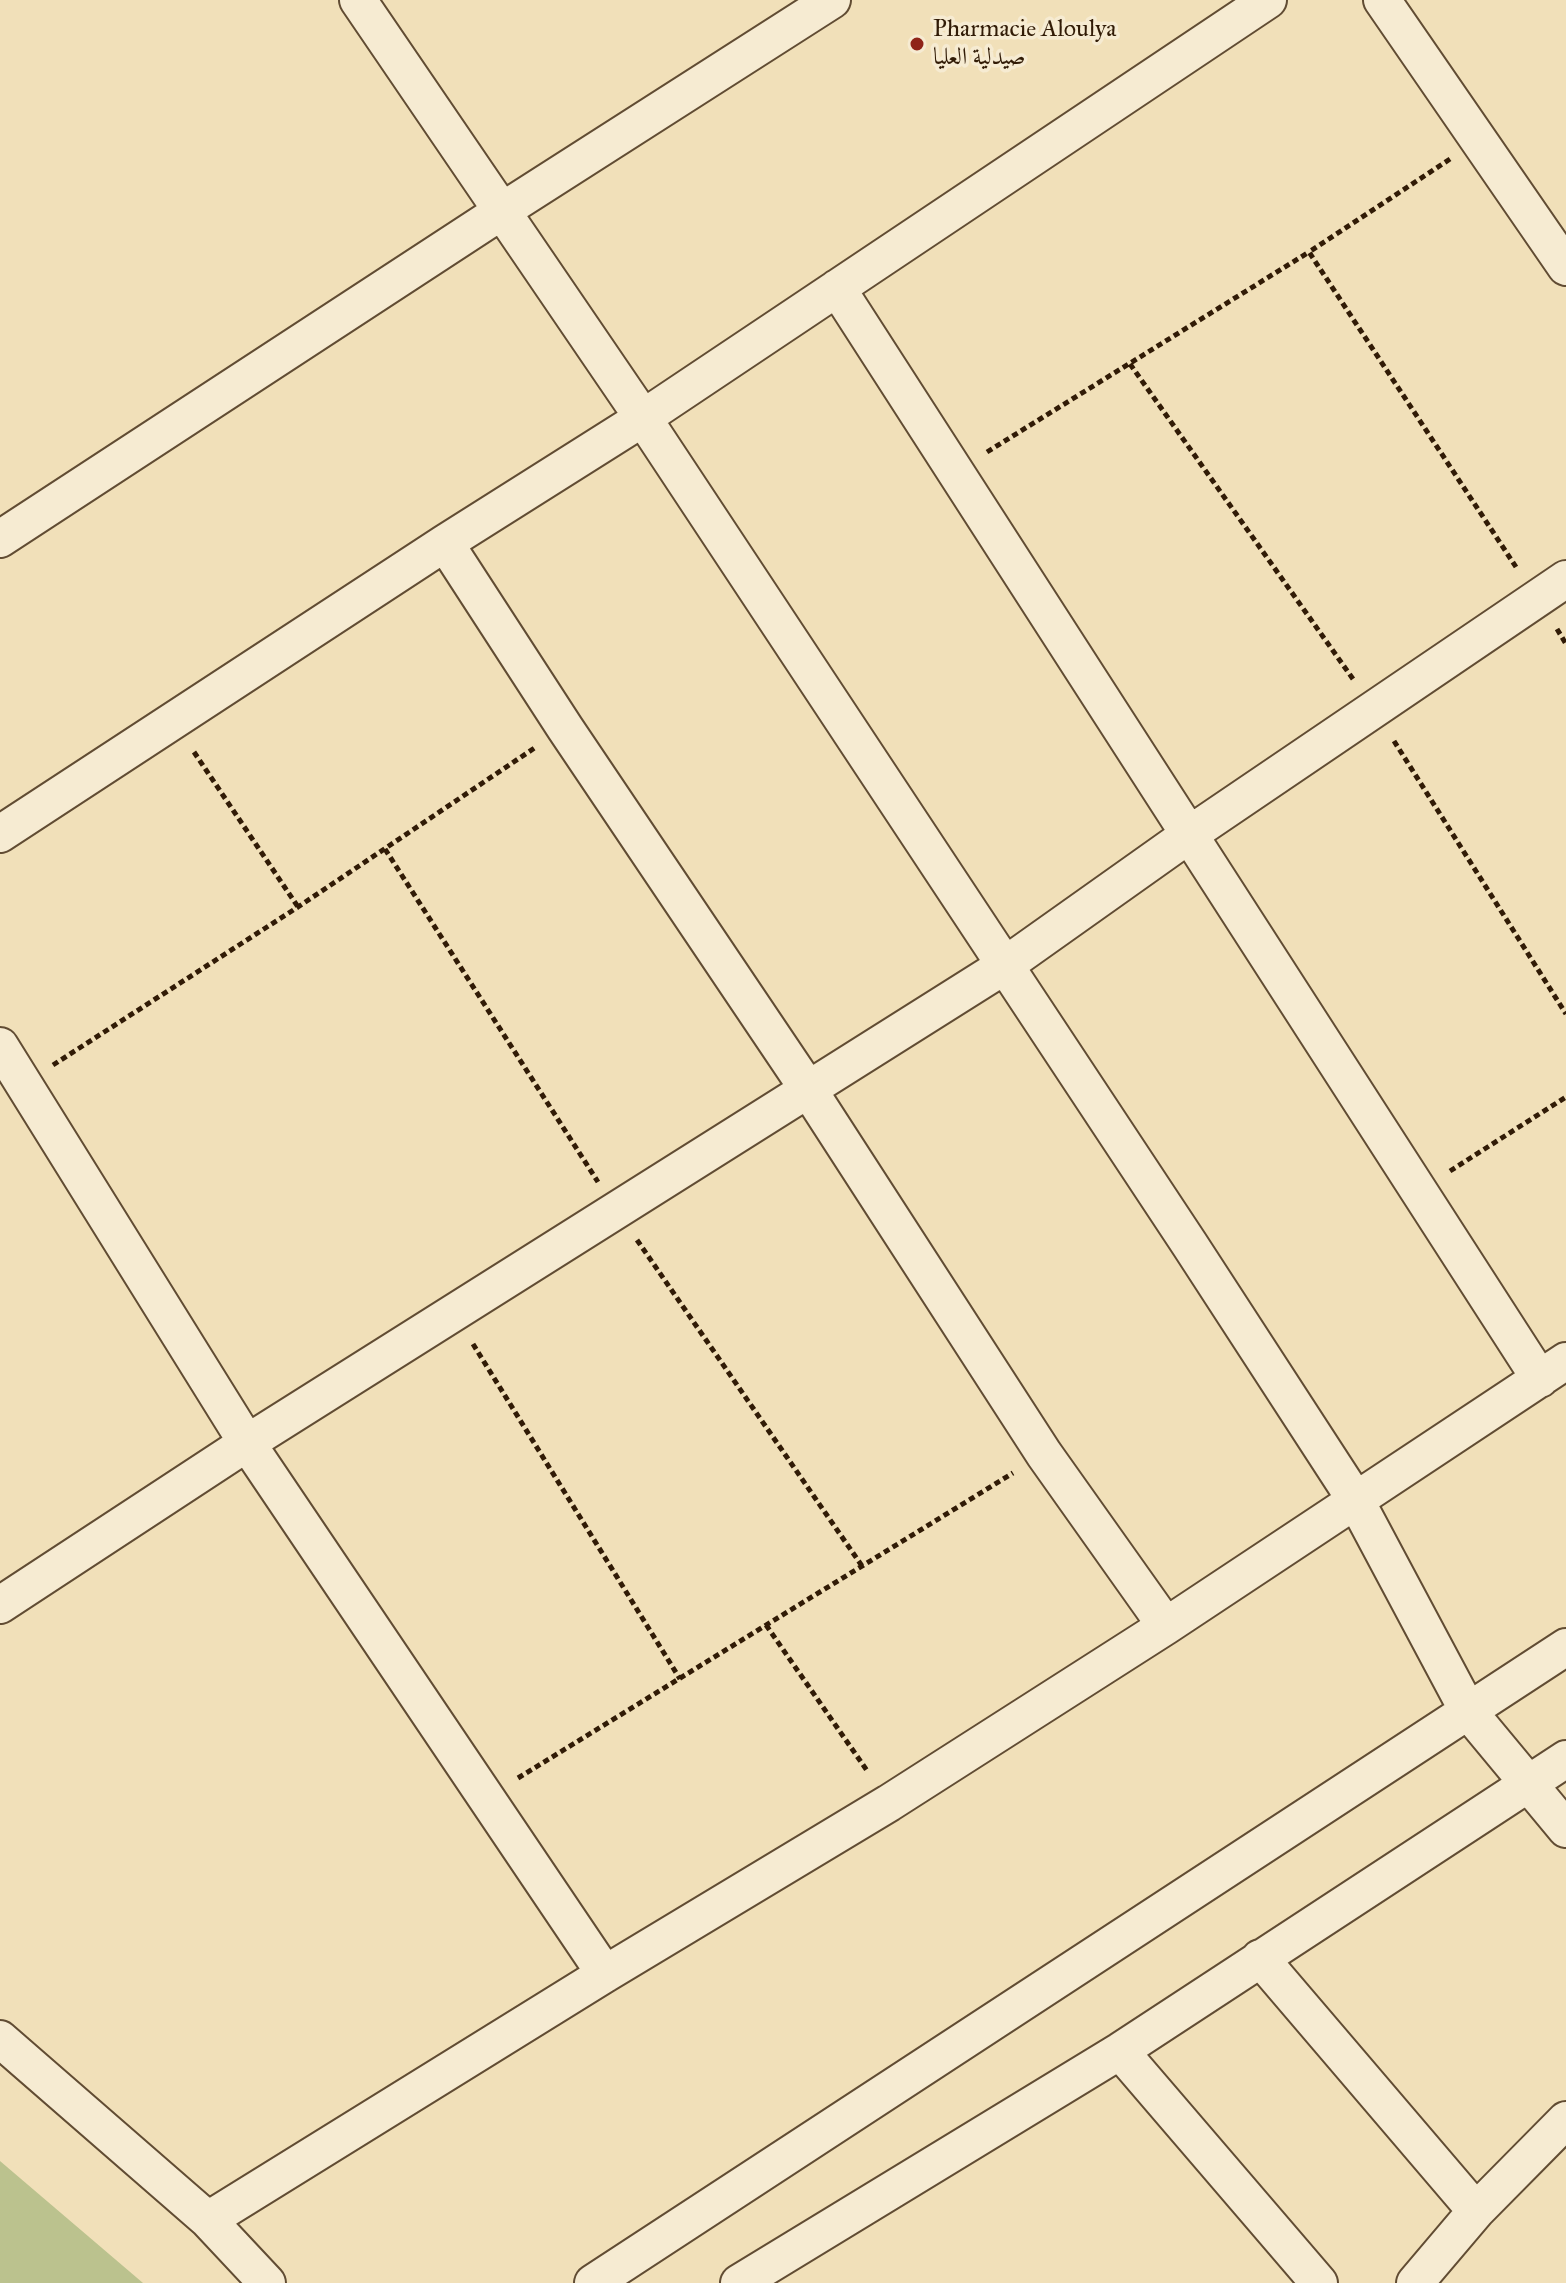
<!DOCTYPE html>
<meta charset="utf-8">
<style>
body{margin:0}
canvas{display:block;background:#f1e0b9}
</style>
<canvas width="1566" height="2283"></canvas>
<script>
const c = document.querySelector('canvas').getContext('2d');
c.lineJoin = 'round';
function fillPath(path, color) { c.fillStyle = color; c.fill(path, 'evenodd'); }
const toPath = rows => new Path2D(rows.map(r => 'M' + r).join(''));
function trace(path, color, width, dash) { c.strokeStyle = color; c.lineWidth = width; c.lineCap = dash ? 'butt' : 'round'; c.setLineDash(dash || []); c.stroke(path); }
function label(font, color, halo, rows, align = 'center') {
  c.font = font + ' "IM FELL Great Primer",Amiri,serif'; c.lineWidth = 7; c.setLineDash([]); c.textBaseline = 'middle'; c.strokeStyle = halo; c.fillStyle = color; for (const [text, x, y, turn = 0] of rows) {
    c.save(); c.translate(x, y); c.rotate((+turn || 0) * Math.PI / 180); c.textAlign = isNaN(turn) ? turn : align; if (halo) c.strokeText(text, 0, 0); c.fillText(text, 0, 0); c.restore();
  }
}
fillPath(toPath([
 [0,2161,143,2283,0,2283]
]), '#bbc28e');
const minor = toPath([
 [358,0,643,418,1190,1245,1355,1499,1468,1711,1566,1829],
 [1382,0,1566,267],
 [837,288,1540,1379],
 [0,539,502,211,832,0],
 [445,543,565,728,808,1089,1044,1454,1166,1626],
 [0,834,445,543,643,418,1268,0],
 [0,1046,247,1443,605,1974],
 [0,1605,247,1443,1004,966,1190,834,1566,579],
 [1260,1958,1476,2211],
 [0,2039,208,2220,267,2283],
 [1120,2051,1319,2283],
 [208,2220,605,1974,889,1803,1166,1626,1566,1361],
 [593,2283,1566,1647],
 [739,2283,1120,2051,1566,1759],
 [1415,2283,1476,2211,1566,2120]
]);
trace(minor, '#614c33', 40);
trace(toPath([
 [1450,159,1309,252,1516,567],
 [1130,364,1353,679],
 [987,452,1309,252],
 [1557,629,1566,644],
 [1394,741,1566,1014],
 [194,752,298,907],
 [385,849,598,1182],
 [53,1065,298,907,536,747],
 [1450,1171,1566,1097],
 [637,1240,862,1566],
 [473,1344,680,1679],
 [766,1625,868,1772],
 [518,1778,1013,1473]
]), '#311b06', 5, [6, 4]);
trace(minor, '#f6ebd2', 36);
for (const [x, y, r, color] of [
 [917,44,8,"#8f2418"]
]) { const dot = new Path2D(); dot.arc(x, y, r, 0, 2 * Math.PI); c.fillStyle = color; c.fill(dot); trace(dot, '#f6ebd2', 3); }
label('24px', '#311b06', '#f6ebd2', [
 ["Pharmacie Aloulya",933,30],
 ["صيدلية العليا",933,58]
], 'left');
</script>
